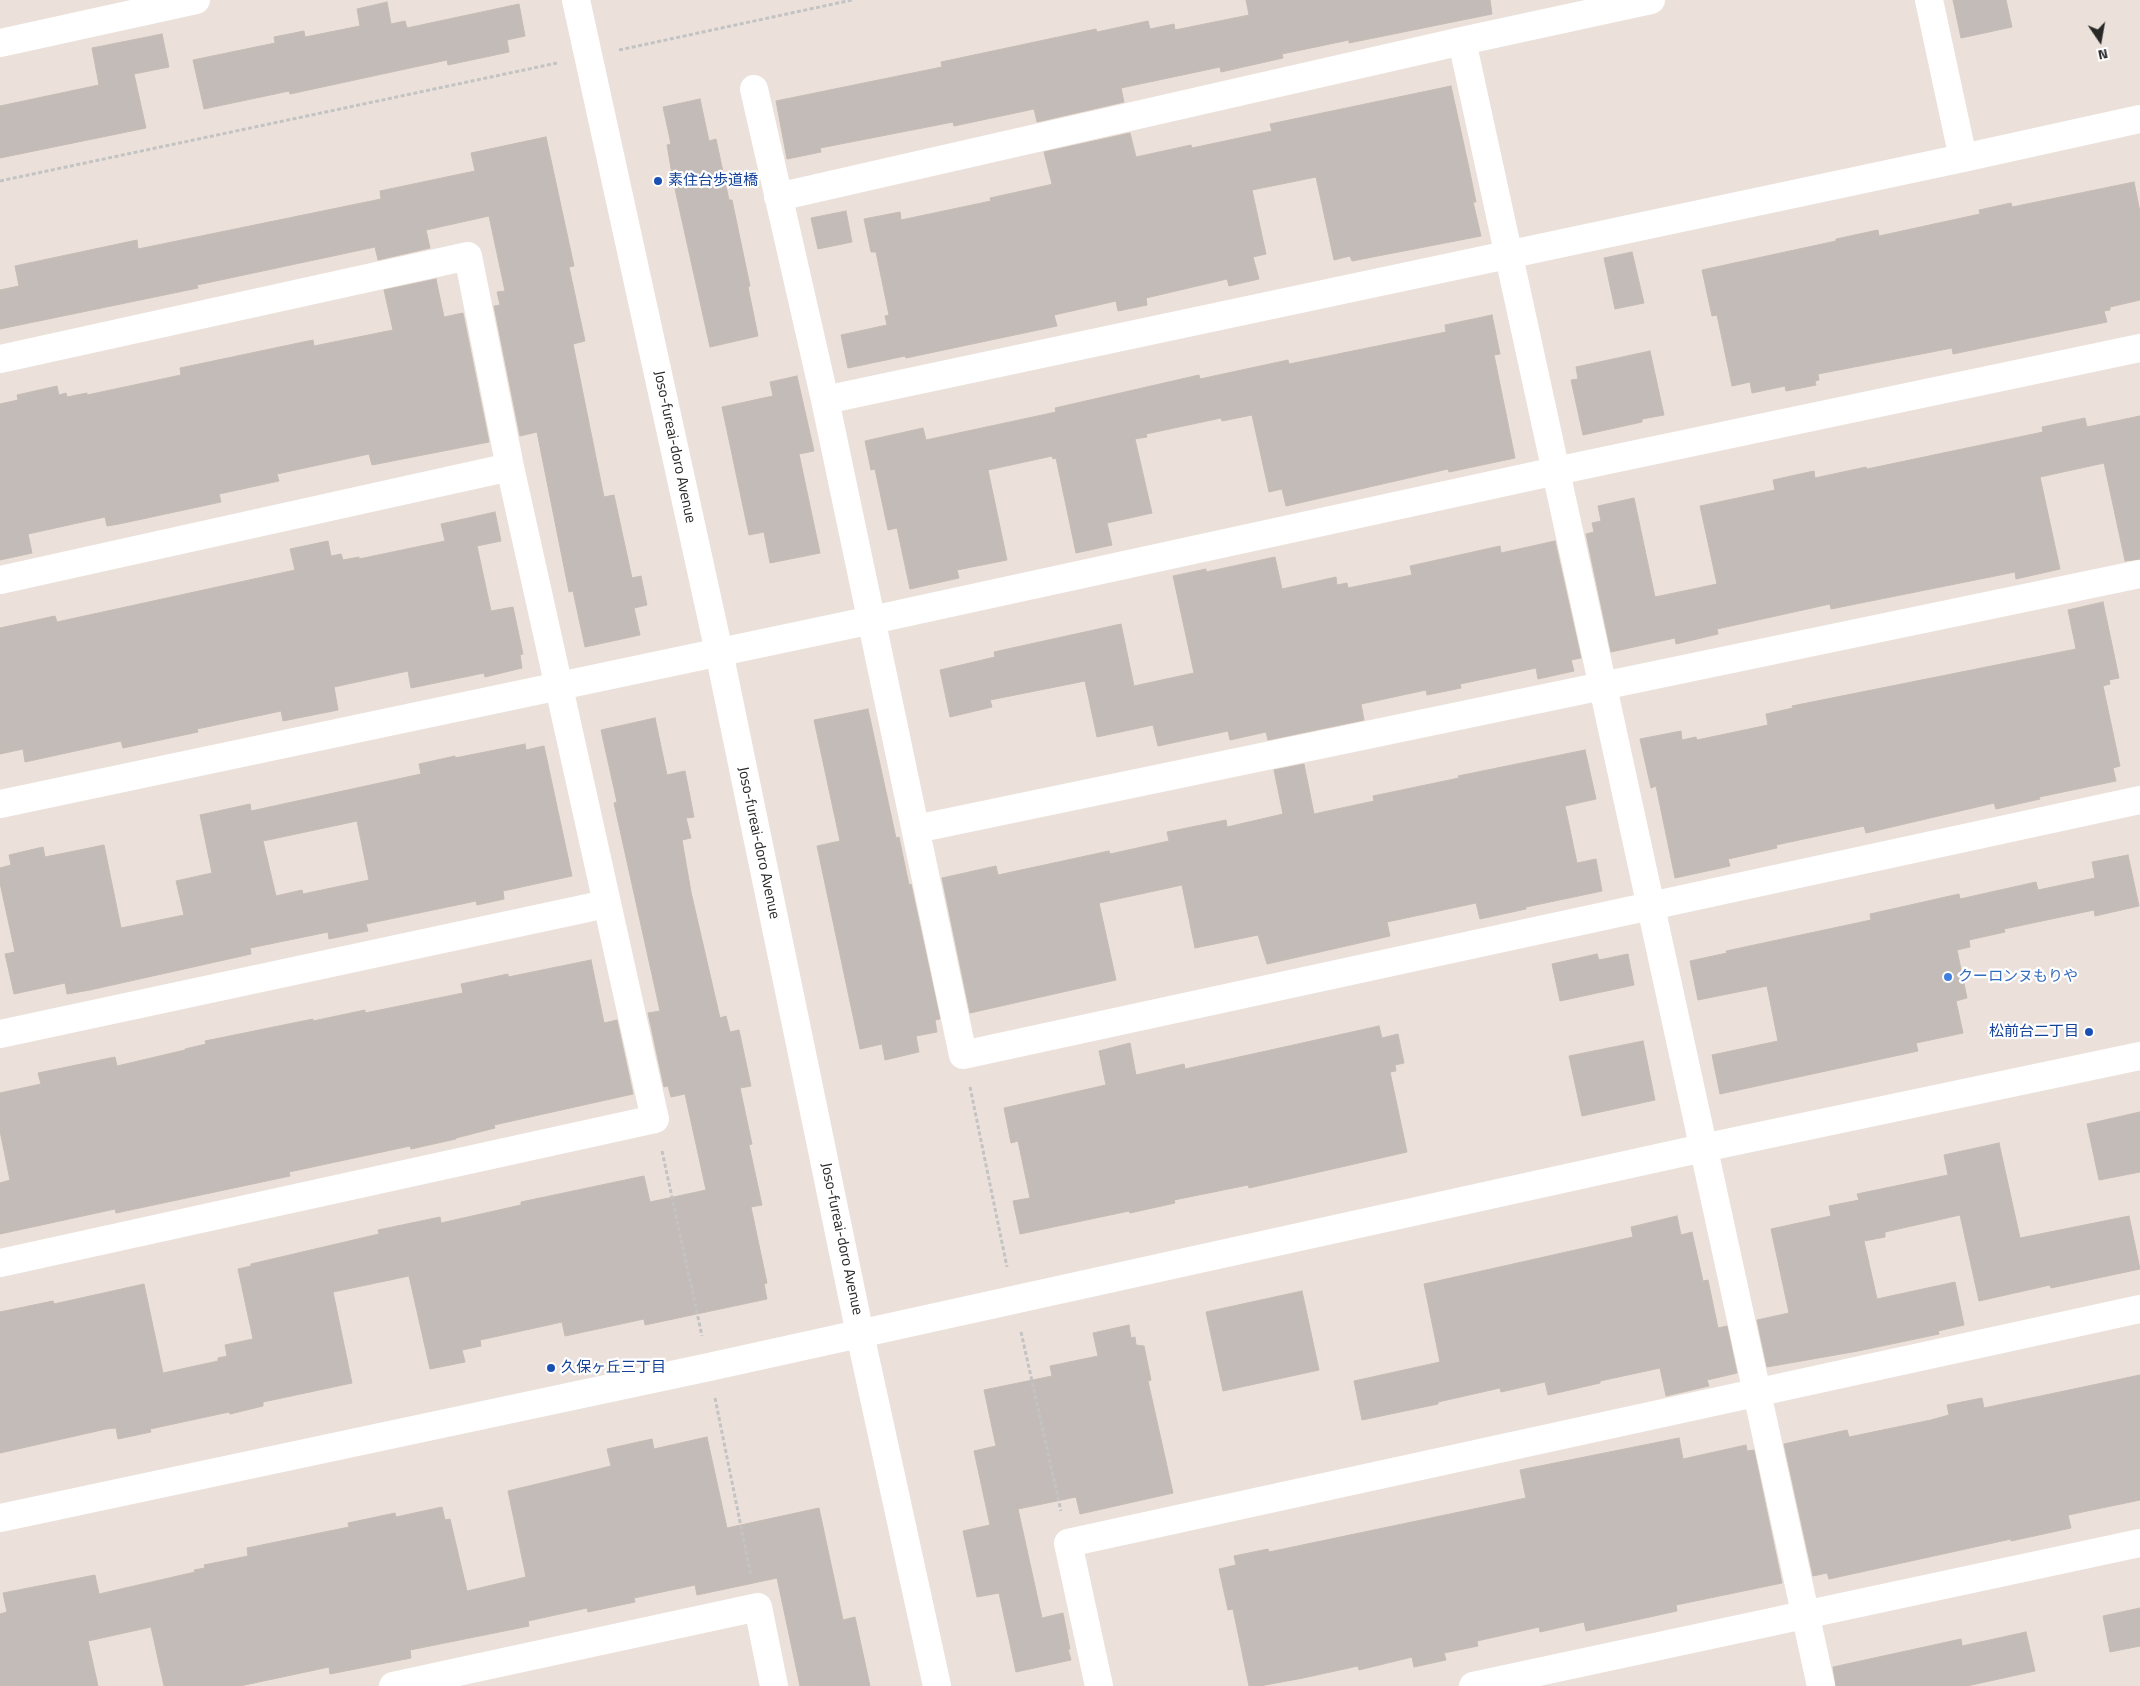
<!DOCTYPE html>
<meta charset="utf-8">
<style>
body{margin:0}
#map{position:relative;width:2140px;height:1686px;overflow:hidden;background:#ebe1da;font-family:"Titillium Web",sans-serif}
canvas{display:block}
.north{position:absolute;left:2075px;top:15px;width:50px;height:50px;-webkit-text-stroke:4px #fff;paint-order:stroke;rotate:168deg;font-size:14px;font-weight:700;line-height:20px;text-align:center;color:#282828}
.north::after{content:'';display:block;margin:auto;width:18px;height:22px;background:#282828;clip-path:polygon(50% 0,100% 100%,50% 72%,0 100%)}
</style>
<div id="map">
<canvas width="2140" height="1686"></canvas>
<div class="north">N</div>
</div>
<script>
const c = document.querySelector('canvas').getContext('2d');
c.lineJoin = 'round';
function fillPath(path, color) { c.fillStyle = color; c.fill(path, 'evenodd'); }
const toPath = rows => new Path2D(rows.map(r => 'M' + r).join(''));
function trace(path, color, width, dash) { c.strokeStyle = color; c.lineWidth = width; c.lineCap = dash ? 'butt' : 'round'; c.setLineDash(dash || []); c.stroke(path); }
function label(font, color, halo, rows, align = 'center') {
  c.font = font + ' "Titillium Web","Noto Sans JP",sans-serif'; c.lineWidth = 4.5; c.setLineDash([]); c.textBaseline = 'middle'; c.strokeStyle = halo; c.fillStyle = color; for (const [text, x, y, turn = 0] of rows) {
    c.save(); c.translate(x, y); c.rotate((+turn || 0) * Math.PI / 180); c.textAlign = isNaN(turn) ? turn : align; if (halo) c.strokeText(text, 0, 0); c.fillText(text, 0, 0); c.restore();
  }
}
const building = toPath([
 [1246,0,1490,0,1492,14,1349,43,1349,40,1282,54,1283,58,1221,72,1220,67,1121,88,1124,102,1037,122,1034,109,954,126,953,122,820,148,821,152,787,159,776,101,942,67,941,62,1096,29,1097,32,1148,21,1150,29,1174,24,1175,30,1249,15,1246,0],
 [1953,0,2006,0,2012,27,1961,38,1953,0],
 [387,2,391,24,405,21,407,28,519,4,525,36,507,40,509,52,448,65,447,60,290,94,289,91,204,109,193,60,275,43,274,37,304,31,305,37,360,26,357,9,387,2],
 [162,34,169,67,134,74,146,128,0,158,0,106,99,85,92,48,162,34],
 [1451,86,1469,168,1476,202,1473,202,1481,236,1352,261,1350,256,1334,260,1316,177,1252,190,1266,254,1253,257,1259,279,1229,286,1227,279,1146,298,1147,305,1118,311,1116,301,1054,315,1057,326,906,358,905,356,848,368,841,335,887,325,885,316,889,315,876,252,871,252,864,219,900,212,901,220,991,201,990,198,1049,185,1052,184,1044,152,1130,133,1136,157,1191,145,1192,148,1272,131,1270,124,1451,86],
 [700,99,709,141,716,139,729,200,732,200,750,286,748,287,758,336,710,347,673,180,667,145,671,144,663,107,700,99],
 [546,137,574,266,569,267,585,341,573,344,604,497,614,495,632,578,641,576,647,605,634,608,640,635,585,647,573,591,569,592,537,432,520,436,494,306,500,305,497,292,505,291,489,216,426,230,430,248,378,260,375,247,197,285,198,288,0,329,0,290,19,286,15,266,137,240,138,249,381,199,380,191,475,171,471,153,546,137],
 [2134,182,2140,212,2140,300,2110,307,2110,310,2104,311,2107,322,1953,354,1952,348,1818,374,1819,380,1815,381,1816,385,1786,391,1785,386,1752,393,1750,382,1732,386,1717,315,1712,316,1702,270,1836,241,1836,239,1878,230,1879,236,1980,214,1979,210,2011,203,2012,207,2134,182],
 [846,211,852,242,818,249,811,218,846,211],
 [1632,252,1644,303,1615,309,1604,258,1632,252],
 [436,279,444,317,463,313,489,442,372,465,369,454,277,474,279,481,219,494,221,502,119,524,107,526,105,517,28,534,32,553,0,560,0,404,18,400,17,395,57,386,59,395,66,393,67,397,87,393,87,395,181,375,180,368,313,340,314,346,393,330,384,290,436,279],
 [1492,315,1500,354,1494,355,1515,458,1449,472,1448,469,1286,506,1282,489,1269,492,1252,415,1222,421,1221,418,1146,434,1147,437,1135,439,1152,513,1107,523,1112,545,1076,553,1056,458,1053,459,1052,456,988,470,1007,560,957,570,959,578,910,589,897,528,888,530,875,469,871,470,865,441,923,428,926,440,1056,412,1055,408,1199,375,1200,379,1288,360,1289,364,1446,332,1445,325,1492,315],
 [1650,351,1664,415,1642,419,1642,422,1583,435,1571,380,1578,379,1576,367,1650,351],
 [797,376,814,451,799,454,820,553,770,563,764,532,749,535,722,407,773,396,770,382,797,376],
 [2140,416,2140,559,2125,561,2104,463,2040,477,2060,569,2016,579,2015,572,1831,609,1830,604,1717,629,1718,634,1676,644,1675,638,1611,652,1586,534,1594,532,1592,523,1601,521,1598,506,1634,498,1655,597,1717,584,1700,506,1775,490,1773,480,1814,471,1815,478,1866,467,1867,469,2043,432,2042,427,2085,418,2087,427,2140,416],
 [495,512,501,541,477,546,491,611,513,607,523,654,520,655,522,668,485,677,484,673,411,688,408,671,334,687,338,710,283,721,281,711,197,729,198,732,123,748,121,741,25,762,23,749,0,754,0,628,55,616,57,622,295,570,290,549,328,541,331,556,341,554,343,560,359,557,359,559,445,541,441,524,495,512],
 [1555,541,1581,658,1571,660,1574,671,1538,679,1536,668,1460,684,1461,688,1427,695,1426,690,1361,704,1364,720,1268,740,1266,732,1230,740,1228,731,1158,746,1153,725,1097,737,1085,681,990,700,992,707,950,717,940,670,995,657,994,652,1121,624,1134,686,1194,673,1173,576,1206,569,1206,572,1275,557,1282,589,1336,577,1337,585,1347,583,1348,588,1412,575,1410,566,1500,546,1501,553,1555,541],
 [2103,602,2119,678,2109,680,2110,684,2103,686,2120,766,2113,768,2116,781,2039,797,2040,799,1996,809,1994,803,1866,833,1864,826,1776,845,1777,848,1728,859,1730,866,1675,878,1656,786,1651,788,1640,739,1681,731,1682,740,1696,737,1697,740,1768,725,1766,714,1793,708,1792,706,2076,649,2068,610,2103,602],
 [868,709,896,838,899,837,909,885,911,884,940,1019,935,1020,937,1032,916,1036,919,1052,885,1060,882,1044,860,1049,817,846,840,841,814,720,868,709],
 [655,718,667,775,685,771,694,817,686,818,691,838,682,840,691,892,720,1018,726,1016,730,1032,739,1030,751,1086,740,1088,752,1144,749,1145,762,1205,751,1207,767,1283,764,1284,767,1299,645,1325,644,1319,565,1336,562,1322,480,1340,481,1346,462,1350,465,1362,430,1369,409,1276,333,1292,352,1383,263,1402,263,1406,230,1414,229,1412,150,1429,151,1432,118,1439,116,1428,106,1429,0,1453,0,1312,53,1301,54,1304,144,1284,163,1373,218,1361,218,1358,227,1356,225,1345,253,1339,238,1269,251,1266,251,1264,379,1234,378,1230,440,1217,441,1223,521,1205,521,1202,644,1176,650,1202,706,1190,685,1094,671,1097,668,1086,664,1087,648,1013,660,1011,614,803,617,802,601,730,655,718],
 [525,744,526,750,544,746,572,876,503,891,504,899,477,905,476,901,366,924,368,931,329,939,328,932,250,948,251,954,90,990,67,994,65,983,14,994,5,954,15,952,0,883,0,868,11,865,9,855,43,847,45,857,104,845,121,928,184,915,176,881,212,873,200,815,250,804,251,811,421,774,419,764,455,756,455,758,525,744],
 [357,821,369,880,303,894,302,890,276,896,263,841,357,821],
 [1585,750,1596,799,1565,806,1577,863,1596,859,1602,891,1526,907,1526,909,1480,919,1476,903,1387,922,1390,936,1267,964,1258,935,1195,948,1182,885,1099,903,1116,980,970,1013,942,878,996,866,998,875,1109,851,1110,854,1169,841,1167,832,1226,820,1227,827,1283,814,1274,770,1304,764,1314,814,1374,801,1373,796,1459,778,1458,776,1585,750],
 [2128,855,2139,906,2095,916,2094,910,2004,929,2005,932,1969,940,1970,947,1957,950,1967,998,1956,1001,1963,1033,1916,1043,1918,1051,1720,1094,1712,1055,1778,1041,1767,986,1698,1000,1690,961,1727,953,1726,951,1871,920,1870,914,1959,894,1960,899,2036,882,2038,890,2095,878,2092,862,2128,855],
 [1597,954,1599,960,1628,954,1634,985,1560,1001,1552,964,1597,954],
 [591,960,604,1023,617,1020,633,1094,494,1125,495,1128,456,1138,456,1139,411,1149,410,1146,289,1172,290,1176,116,1213,115,1209,0,1234,0,1183,10,1180,0,1131,0,1093,41,1084,38,1073,115,1057,117,1066,185,1050,185,1049,206,1044,205,1041,313,1019,313,1021,365,1010,365,1013,463,993,461,984,508,974,508,977,591,960],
 [1379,1026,1382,1038,1398,1034,1404,1063,1395,1065,1396,1071,1390,1072,1407,1152,1249,1188,1248,1185,1174,1200,1175,1203,1130,1213,1129,1211,1020,1234,1013,1201,1030,1198,1018,1141,1011,1143,1004,1108,1106,1085,1099,1051,1130,1043,1136,1075,1184,1064,1185,1069,1379,1026],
 [1643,1041,1655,1100,1582,1116,1569,1056,1643,1041],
 [2140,1112,2140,1172,2099,1180,2087,1124,2140,1112],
 [1999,1143,2020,1238,2129,1216,2140,1269,2051,1288,2050,1285,1979,1301,1960,1215,1885,1232,1885,1237,1864,1241,1877,1299,1955,1282,1964,1325,1938,1331,1939,1334,1858,1351,1767,1367,1757,1320,1789,1313,1771,1229,1831,1216,1829,1206,1859,1200,1857,1194,1948,1175,1944,1155,1999,1143],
 [1677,1216,1681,1235,1692,1232,1703,1281,1708,1280,1718,1328,1727,1326,1737,1373,1707,1380,1709,1386,1666,1396,1660,1368,1600,1381,1600,1383,1548,1395,1545,1382,1501,1392,1500,1388,1438,1402,1438,1404,1362,1420,1354,1381,1440,1362,1424,1284,1633,1237,1631,1227,1677,1216],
 [1302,1291,1319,1370,1223,1391,1206,1312,1302,1291],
 [1129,1325,1131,1338,1135,1337,1136,1345,1144,1346,1151,1380,1148,1381,1173,1493,1080,1514,1076,1497,1018,1509,1042,1618,1063,1613,1070,1649,1068,1649,1071,1660,1016,1672,999,1593,977,1597,963,1531,990,1525,974,1451,996,1446,984,1390,1052,1376,1050,1366,1098,1356,1093,1333,1129,1325],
 [2140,1375,2140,1500,2068,1515,2071,1528,2011,1541,2011,1539,1829,1579,1827,1573,1813,1576,1784,1444,1847,1430,1849,1437,1931,1420,1949,1415,1947,1405,1982,1398,1984,1408,2140,1375],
 [707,1437,727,1528,819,1508,843,1620,855,1617,870,1686,800,1686,777,1578,697,1595,695,1585,634,1598,635,1602,588,1612,587,1608,528,1621,529,1626,410,1650,411,1658,330,1674,329,1667,240,1686,164,1686,151,1627,88,1641,98,1686,0,1686,0,1614,7,1612,3,1593,95,1575,99,1594,195,1572,194,1570,205,1568,204,1565,248,1556,247,1548,349,1527,348,1523,395,1513,396,1517,442,1507,445,1520,450,1519,467,1591,526,1577,508,1491,611,1466,607,1449,652,1439,654,1449,707,1437],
 [1679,1438,1683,1459,1746,1445,1747,1451,1754,1450,1782,1583,1676,1605,1677,1611,1586,1631,1584,1622,1540,1632,1539,1627,1477,1641,1478,1646,1444,1653,1446,1660,1414,1667,1412,1657,1359,1670,1358,1666,1303,1678,1260,1686,1249,1686,1233,1609,1228,1610,1219,1569,1236,1565,1234,1556,1268,1549,1269,1552,1526,1498,1520,1470,1679,1438],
 [2140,1608,2140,1646,2110,1652,2103,1616,2140,1608],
 [2026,1632,2035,1671,1967,1686,1836,1686,1833,1667,1961,1639,1962,1646,2026,1632]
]);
fillPath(building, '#c3bbb7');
trace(building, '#c6bcb4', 1);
trace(toPath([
 [619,50,852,0],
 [0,181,557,63],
 [970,1087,1007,1267],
 [662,1151,702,1336],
 [1021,1332,1061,1511],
 [715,1398,751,1576]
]), '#c3c3c3', 3, [4, 2.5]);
trace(toPath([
 [1929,0,1963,158],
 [1462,41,1821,1686],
 [0,43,196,0],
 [754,89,825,400,963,1055,2140,800],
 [778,197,1462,41,1651,0],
 [0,359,468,256,510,467,655,1119,0,1263],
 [825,400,1963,158,2140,119],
 [0,580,510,467],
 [0,804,872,620,1556,471,2140,348],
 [916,829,2140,574],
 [0,1034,606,904],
 [393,1686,758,1607,774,1686],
 [1099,1686,1068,1543,2140,1309],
 [1473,1686,2140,1543]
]), '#fff', 28);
trace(toPath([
 [576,0,719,652,860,1334,937,1686],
 [0,1518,709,1367,1703,1148,2140,1056]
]), '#fff', 28);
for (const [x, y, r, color] of [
 [658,181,5,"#1a4fb4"],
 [1948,977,5,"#3f7fe0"],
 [2089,1032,5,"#1a4fb4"],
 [551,1368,5,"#1a4fb4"]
]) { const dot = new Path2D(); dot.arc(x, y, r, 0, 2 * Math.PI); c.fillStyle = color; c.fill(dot); trace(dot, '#fff', 2); }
label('15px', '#164399', '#fff', [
 ["素住台歩道橋",668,181],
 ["松前台二丁目",2079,1032,"right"],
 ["久保ヶ丘三丁目",561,1368]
], 'left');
label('15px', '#282828', '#fff', [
 ["Joso-fureai-doro Avenue",674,447,78],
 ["Joso-fureai-doro Avenue",758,843,78],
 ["Joso-fureai-doro Avenue",841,1239,78]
]);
label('15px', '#366cbe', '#fff', [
 ["クーロンヌもりや",1958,977]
], 'left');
</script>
